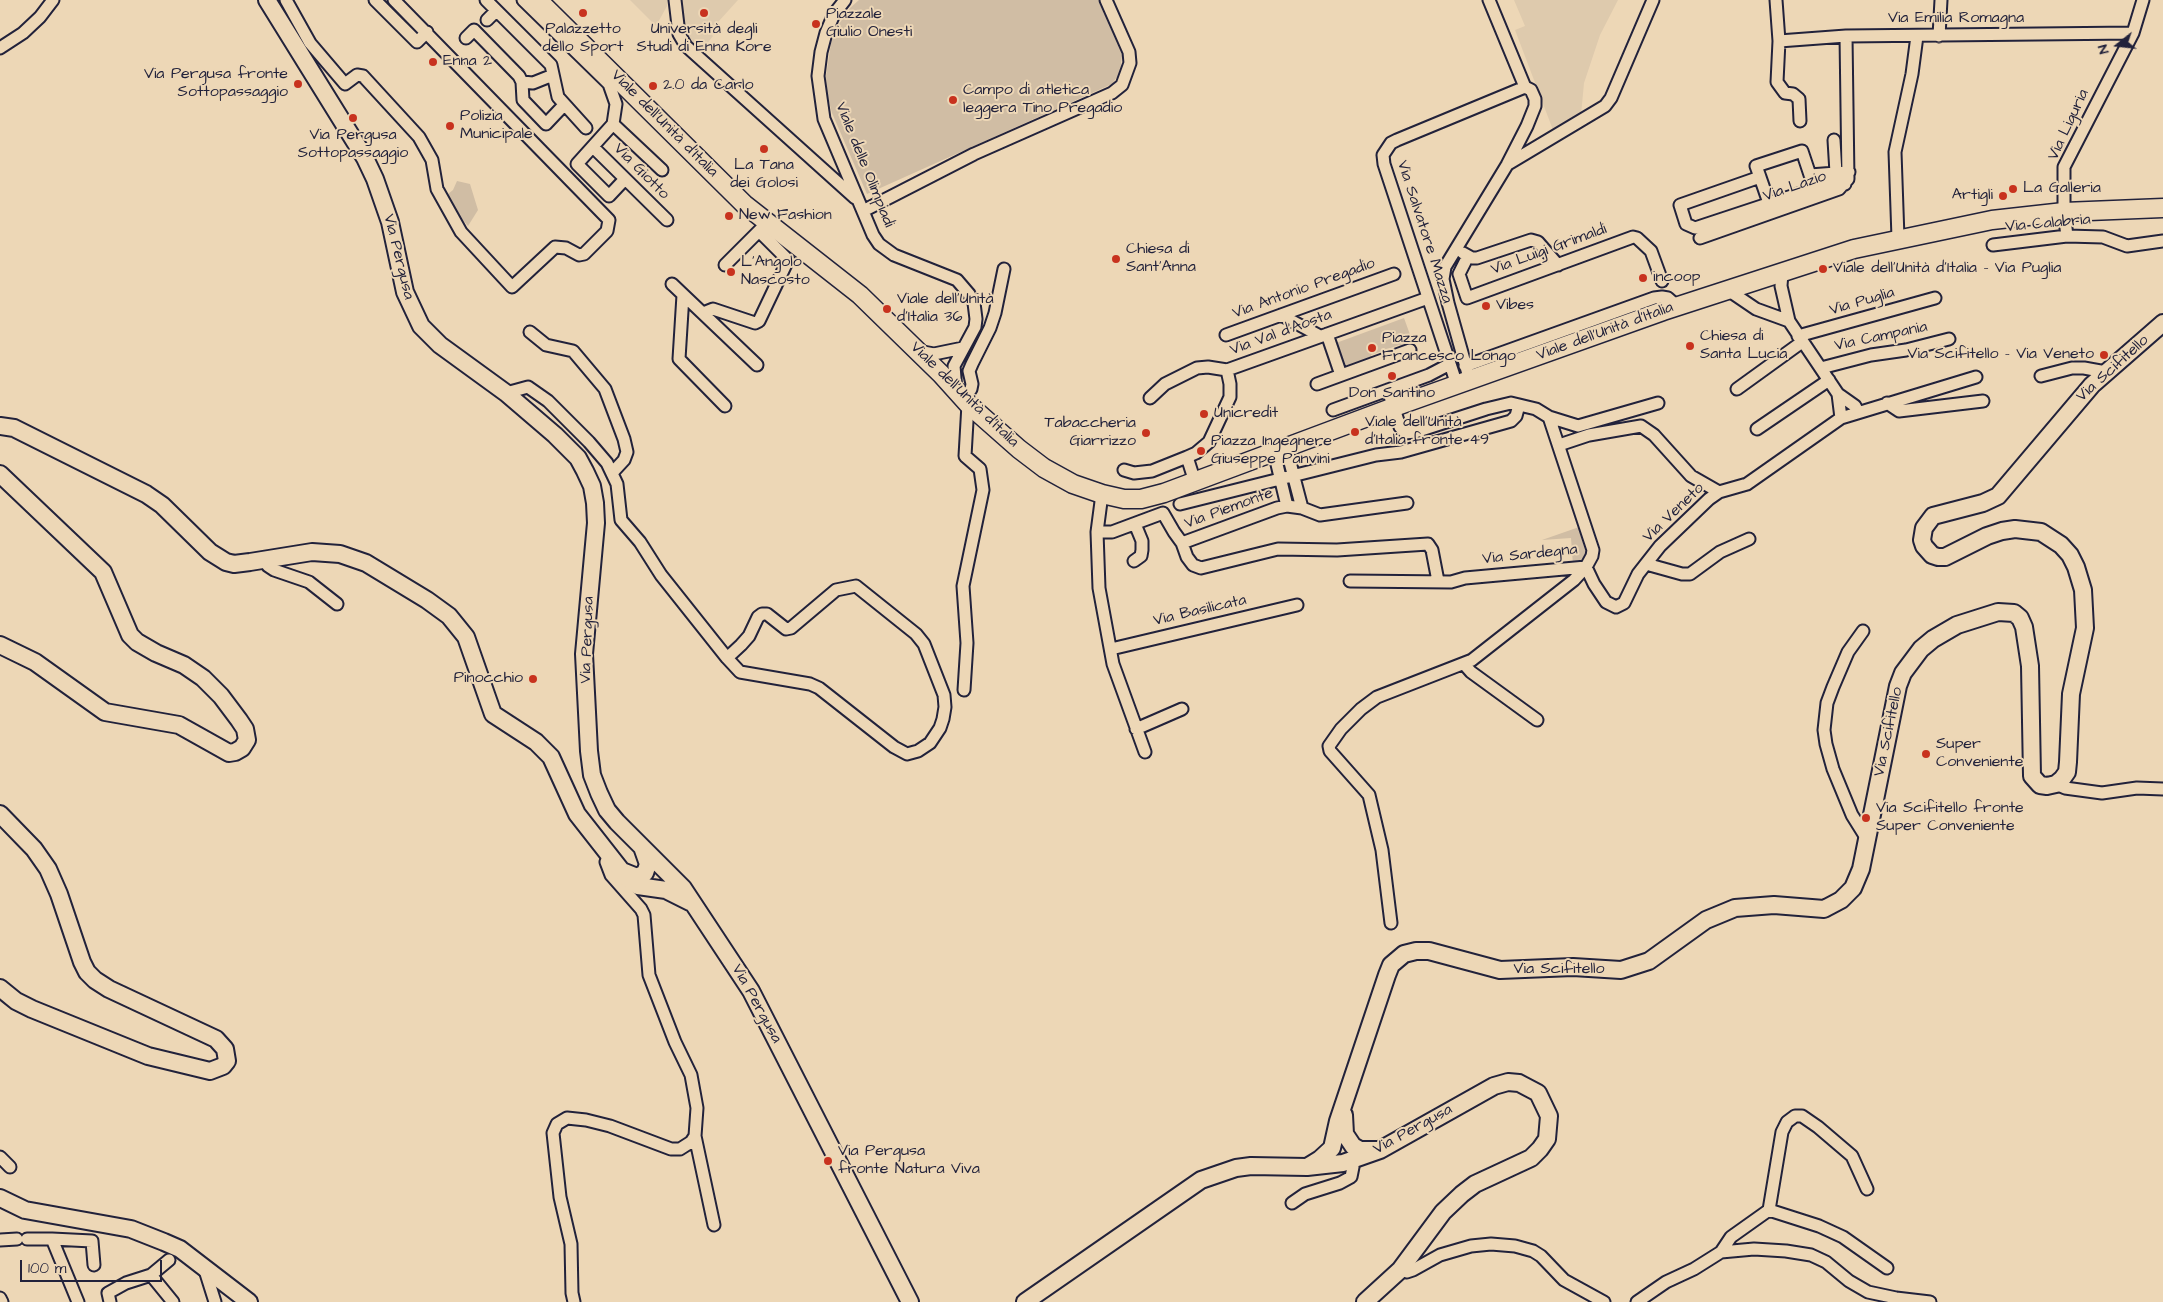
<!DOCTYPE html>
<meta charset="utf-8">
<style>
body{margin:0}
#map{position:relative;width:2163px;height:1302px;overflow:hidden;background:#edd7b6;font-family:"Architects Daughter",sans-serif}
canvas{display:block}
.north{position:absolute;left:2093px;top:20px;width:50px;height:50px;-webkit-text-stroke:4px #edd7b6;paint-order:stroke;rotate:254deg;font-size:14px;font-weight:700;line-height:20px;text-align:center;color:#22223b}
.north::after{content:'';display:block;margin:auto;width:18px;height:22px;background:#22223b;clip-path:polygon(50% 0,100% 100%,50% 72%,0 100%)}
.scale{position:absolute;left:20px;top:1260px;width:142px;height:22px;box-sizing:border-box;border:2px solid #22223b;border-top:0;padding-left:6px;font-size:15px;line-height:18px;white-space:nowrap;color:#22223b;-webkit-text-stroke:4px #edd7b6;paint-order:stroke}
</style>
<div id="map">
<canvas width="2163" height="1302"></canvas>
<div class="north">N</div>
<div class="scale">100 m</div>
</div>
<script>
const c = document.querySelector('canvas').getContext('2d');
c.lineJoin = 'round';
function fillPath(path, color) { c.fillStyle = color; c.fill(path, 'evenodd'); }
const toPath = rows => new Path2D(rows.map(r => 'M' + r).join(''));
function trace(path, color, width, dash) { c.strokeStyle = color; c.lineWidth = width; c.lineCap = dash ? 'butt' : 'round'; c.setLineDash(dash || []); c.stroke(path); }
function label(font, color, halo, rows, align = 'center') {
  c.font = font + ' "Architects Daughter",sans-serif'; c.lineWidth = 4; c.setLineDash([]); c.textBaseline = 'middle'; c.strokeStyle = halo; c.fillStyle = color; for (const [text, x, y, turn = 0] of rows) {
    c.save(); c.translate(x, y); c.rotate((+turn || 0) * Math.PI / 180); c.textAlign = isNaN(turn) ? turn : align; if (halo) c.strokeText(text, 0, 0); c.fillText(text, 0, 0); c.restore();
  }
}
fillPath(toPath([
 [630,0,668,0,667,6,656,26],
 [681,0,738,0,709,32,713,36,702,50,689,39,685,31],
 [1514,0,1618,0,1600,35,1584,83,1581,115,1553,130,1515,30,1525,26]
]), '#decaad');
fillPath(toPath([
 [859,0,1098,0,1122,55,1120,73,1112,84,867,194,832,113,827,94,826,76,831,43,837,27,850,8],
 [457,181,470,184,478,210,468,226,461,218,448,194,453,190],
 [1404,318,1413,343,1402,347,1399,345,1371,355,1372,358,1347,367,1344,366,1336,343],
 [1582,526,1589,549,1584,561,1573,565,1571,538,1542,540]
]), '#d0bda4');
const street = toPath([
 [286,0,310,43,345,84,357,75,363,76,419,137,432,160,437,189,461,232,512,287,555,247,566,248,579,255,584,254,607,231,609,220,394,0],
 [375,0,417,42,427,32],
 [486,0,551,65,558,97,586,128],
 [523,0,609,84,616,104,613,124,577,164,609,196,625,179],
 [675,0,679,34,686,46,855,198],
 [845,0,834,14,826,33,821,52,818,76,824,119,873,235,879,244,894,255,957,280,969,294,974,303,976,319,975,327,954,366,956,390],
 [1776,0,1779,41,1777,82,1785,93,1793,94,1799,99,1800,121],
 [487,20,496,11],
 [1939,36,1941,0],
 [466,38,474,30,519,76,522,82,523,100,546,124,564,105],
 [1779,41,1846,36,2133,33],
 [0,48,23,33,40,17,53,0],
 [522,82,533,83,553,75],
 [613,124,662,170],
 [1834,140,1836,173],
 [593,147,667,220],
 [1508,164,1605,106,1611,98,1653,0],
 [1760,177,1769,203],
 [1845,184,1831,183,1695,228,1686,224,1680,205,1760,177,1756,166,1802,151,1810,175,1849,172],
 [863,211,974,154,1112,93,1122,85,1130,63,1129,52,1106,0],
 [2067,236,2064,212,2064,167,2133,33,2143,0],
 [1700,238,1839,189,1848,179,1846,36],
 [1898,238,1895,152,1912,74,1917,36],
 [1993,245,2067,236,2103,237,2127,246,2163,241],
 [1463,253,1472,258,1477,258,1531,240,1538,242,1558,265],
 [1468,256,1459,274,1467,298,1633,237,1637,238,1651,251,1662,281],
 [725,265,764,226],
 [1782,273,1781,286,1789,321,1838,394,1841,418],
 [672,284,757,365],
 [1728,290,1756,309,1789,321],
 [683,295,679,359,725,406],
 [703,313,713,309,755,323,759,321,788,260,759,231],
 [1281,315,1320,336],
 [530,332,546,345,573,351,605,389,624,439,627,452,624,460,612,473],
 [1327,334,1341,375],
 [1226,335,1394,274],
 [1798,336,1935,298],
 [918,351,934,354,963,348],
 [1465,366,1654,298,1662,297,1668,298,1677,306],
 [1821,368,1871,355,1906,350,1949,339],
 [2041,376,2072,368,2084,368,2106,372],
 [1470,381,1448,303,1443,279,1445,267,1507,165,1527,126,1535,106,1535,99,1531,90,1525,87],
 [1317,384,1410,350],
 [1457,385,1384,164,1383,155,1391,143,1397,140,1525,87,1489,0],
 [1737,389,1802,342],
 [506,393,528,387,548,401,589,442,607,463,617,484,621,520,640,542,661,575,727,658,740,672,810,684,819,688,894,747,907,754,918,751,930,743,940,728,943,719,945,707,944,695,924,644,916,634,856,586,836,590,791,628,786,629,767,614,762,614,758,617,749,636,741,645,727,658],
 [1838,394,1855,406,1858,412],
 [1150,398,1165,384,1197,368,1208,367,1227,370,1428,298],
 [964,399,971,389,972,384,969,371,972,364,990,328,995,313,1004,269],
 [1887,403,1899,411,1983,401],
 [1333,410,1429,375,1450,364],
 [1549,417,1578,426,1658,403],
 [1757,429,1829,380],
 [1559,445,1589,435,1641,426,1654,435,1691,476,1719,492],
 [1286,447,1302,508],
 [1274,452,1287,506],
 [1187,457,1196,453,1209,442,1230,397,1230,384,1227,370],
 [1124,470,1134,473,1152,471,1187,457,1195,482],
 [1102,494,1097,532,1099,588,1113,664,1145,752],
 [1180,504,1376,455,1401,452,1511,421,1516,416,1519,405],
 [1097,532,1112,532,1163,513,1174,532,1182,543,1187,557,1193,565,1201,568,1278,549,1337,550,1428,544,1432,550,1438,581],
 [1182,543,1277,508,1287,506,1302,508,1320,515,1407,503],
 [264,560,268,566,274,570,309,582,337,604],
 [1134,561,1141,556,1142,550,1142,541,1135,524],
 [1646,564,1682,574,1690,574,1720,552,1749,539],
 [1350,581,1451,582,1465,578,1586,567,1592,556,1593,550,1549,417,1536,409,1511,403,1486,409,1415,432,1405,433,1400,427,1388,390],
 [1863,631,1848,652,1833,687,1827,703,1824,730,1826,744,1833,769,1852,815,1867,839],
 [1111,649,1297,605],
 [1464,664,1471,672,1537,720],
 [964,690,967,643,963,586,983,490,980,469,965,456,968,404],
 [1136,729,1182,709],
 [2056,784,2065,788,2102,793,2137,788,2163,789],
 [609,855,606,862,611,875,641,909,644,915,649,975,675,1042,691,1075,697,1108,695,1136,714,1225],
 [1391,923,1382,850,1369,795,1330,751,1329,746,1341,729,1361,709,1377,697,1472,660,1574,580,1586,567,1594,584,1606,602,1616,607,1624,603,1638,574,1660,546,1709,499,1719,492,1747,484,1841,418,1976,377],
 [0,1157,10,1167],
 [1292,1203,1305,1194,1340,1183,1351,1177,1353,1167,1351,1160],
 [1769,1210,1819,1226,1843,1237,1887,1268],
 [27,1239,52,1239,78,1302],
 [52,1239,92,1241,94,1265],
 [0,1240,17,1239],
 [1721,1252,1731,1237,1769,1210,1782,1132,1787,1122,1795,1116,1802,1116,1818,1127,1852,1156,1867,1189],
 [204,1267,215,1302],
 [1400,1270,1407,1272,1413,1270,1440,1255,1471,1246,1491,1244,1515,1246,1533,1251,1541,1256,1564,1280,1604,1302],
 [151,1275,169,1260],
 [0,1298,2,1302],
 [110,1302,108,1293,126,1283,151,1275,173,1302],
 [574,1302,572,1293,571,1244,560,1197,553,1133,557,1124,567,1118,586,1120,610,1126,671,1149,680,1149,691,1142,695,1136],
 [1637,1302,1666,1282,1694,1269,1721,1252,1754,1249,1786,1251,1811,1255,1826,1262,1849,1281,1868,1292,1896,1298,1930,1302]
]);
const secondary = toPath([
 [267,0,365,158,375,179,390,222,405,292,421,326,440,345,506,393,555,435,578,458,585,471,592,486,595,503,596,523,584,654,589,751,592,775,599,793,607,810,617,822,683,888,751,991,910,1302],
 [0,426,14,428,146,494,162,505,210,552,226,562,234,564,250,562,312,552,340,554,366,563,427,600,449,616,466,637,493,714,536,742,551,757,577,814,628,879,638,886,666,890,690,902],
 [0,474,103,572,130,635,137,642,156,653,184,665,203,678,221,696,239,720,245,729,247,740,242,748,235,752,229,753,179,725,105,712,35,662,0,645],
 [0,814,34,849,48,869,59,894,82,962,87,972,95,980,109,989,216,1039,225,1049,227,1061,223,1066,210,1071,148,1056,32,1009,16,1001,0,988],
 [622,871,637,877,645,873,648,864,642,847],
 [1344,1115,1345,1134,1353,1146,1360,1150,1377,1150],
 [1307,1167,1320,1159,1332,1148,1338,1121,1387,975,1391,965,1404,954,1416,951,1429,951,1500,970,1573,967,1621,970,1649,961,1706,920,1735,908,1774,905,1824,909,1841,900,1853,888,1861,869,1898,686,1903,673,1921,649,1933,639,1957,625,1998,612,2014,613,2020,618,2024,627,2030,666,2032,776,2040,785,2047,786,2056,784,2062,779,2067,772,2068,762,2071,694,2085,628,2083,590,2076,567,2070,555,2061,545,2041,532,2015,529,2002,531,1987,536,1945,557,1938,557,1932,555,1924,546,1922,540,1924,528,1933,516,1983,503,1998,496,2092,385,2163,323],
 [0,1198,25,1210,131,1229,164,1242,180,1249,249,1302],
 [1025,1302,1201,1180,1236,1168,1251,1166,1307,1167,1343,1163,1380,1150,1494,1086,1508,1082,1519,1083,1538,1093,1549,1116,1547,1139,1540,1149,1531,1158,1475,1184,1462,1194,1443,1212,1400,1270,1365,1302]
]);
const primary = toPath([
 [538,0,744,204,860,295,941,374,968,404,1019,449,1044,468,1073,484,1102,494,1124,499,1141,499,1164,493,1394,407,1663,311,1854,249,1992,220,2064,212,2163,208]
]);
trace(street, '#22223b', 15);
trace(secondary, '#22223b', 20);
trace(primary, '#22223b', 21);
trace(street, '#edd7b6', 11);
trace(secondary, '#edd7b6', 16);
trace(primary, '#edd7b6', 18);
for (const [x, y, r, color] of [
 [583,13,5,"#c8321e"],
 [704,13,5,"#c8321e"],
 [816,24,5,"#c8321e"],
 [433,62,5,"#c8321e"],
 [298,84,5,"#c8321e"],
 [653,86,5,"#c8321e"],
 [953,100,5,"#c8321e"],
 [353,118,5,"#c8321e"],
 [450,126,5,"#c8321e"],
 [764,149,5,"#c8321e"],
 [2013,189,5,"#c8321e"],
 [2003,196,5,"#c8321e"],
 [729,216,5,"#c8321e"],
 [1116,259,5,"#c8321e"],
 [1823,269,5,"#c8321e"],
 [731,272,5,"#c8321e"],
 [1643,278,5,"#c8321e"],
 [1486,306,5,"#c8321e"],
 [887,309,5,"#c8321e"],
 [1690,346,5,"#c8321e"],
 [1372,348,5,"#c8321e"],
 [2104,355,5,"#c8321e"],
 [1392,376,5,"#c8321e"],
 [1204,414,5,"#c8321e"],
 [1355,432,5,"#c8321e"],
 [1146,433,5,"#c8321e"],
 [1201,451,5,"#c8321e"],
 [533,679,5,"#c8321e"],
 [1926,754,5,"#c8321e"],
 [1866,818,5,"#c8321e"],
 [828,1161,5,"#c8321e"]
]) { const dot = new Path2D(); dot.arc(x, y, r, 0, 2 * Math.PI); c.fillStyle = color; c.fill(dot); trace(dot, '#edd7b6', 2); }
label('16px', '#22223b', '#edd7b6', [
 ["Piazzale",826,15],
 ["Giulio Onesti",826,33],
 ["Palazzetto",583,30,"center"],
 ["dello Sport",583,48,"center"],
 ["Università degli",704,30,"center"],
 ["Studi di Enna Kore",704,48,"center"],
 ["Enna 2",443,62],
 ["Via Pergusa fronte",288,75,"right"],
 ["Sottopassaggio",288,93,"right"],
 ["2.0 da Carlo",663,86],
 ["Campo di atletica",963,91],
 ["leggera Tino Pregadio",963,109],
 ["Polizia",460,117],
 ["Municipale",460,135],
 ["Via Pergusa",353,136,"center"],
 ["Sottopassaggio",353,154,"center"],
 ["La Tana",764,166,"center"],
 ["dei Golosi",764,184,"center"],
 ["La Galleria",2023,189],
 ["Artigli",1993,196,"right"],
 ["New Fashion",739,216],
 ["Chiesa di",1126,250],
 ["Sant'Anna",1126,268],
 ["L'Angolo",741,263],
 ["Nascosto",741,281],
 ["Viale dell'Unità d'Italia - Via Puglia",1833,269],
 ["incoop",1653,278],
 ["Viale dell'Unità",897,300],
 ["d'Italia 36",897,318],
 ["Vibes",1496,306],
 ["Chiesa di",1700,337],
 ["Santa Lucia",1700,355],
 ["Piazza",1382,339],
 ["Francesco Longo",1382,357],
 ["Via Scifitello - Via Veneto",2094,355,"right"],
 ["Don Santino",1392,394,"center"],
 ["Unicredit",1214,414],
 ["Viale dell'Unità",1365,423],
 ["d'Italia fronte 49",1365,441],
 ["Tabaccheria",1136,424,"right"],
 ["Giarrizzo",1136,442,"right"],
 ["Piazza Ingegnere",1211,442],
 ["Giuseppe Panvini",1211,460],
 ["Pinocchio",523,679,"right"],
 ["Super",1936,745],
 ["Conveniente",1936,763],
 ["Via Scifitello fronte",1876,809],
 ["Super Conveniente",1876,827],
 ["Via Pergusa",838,1152],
 ["fronte Natura Viva",838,1170]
], 'left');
label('16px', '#22223b', '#edd7b6', [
 ["Via Emilia Romagna",1956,19],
 ["Viale dell'Unità d'Italia",664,124,45],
 ["Via Liguria",2069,125,-65],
 ["Viale delle Olimpiadi",864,165,68],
 ["Via Giotto",641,172,45],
 ["Via Lazio",1795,187,-19],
 ["Via Calabria",2048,224,-5],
 ["Via Salvatore Mazza",1424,232,72],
 ["Via Luigi Grimaldi",1549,250,-20],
 ["Via Pergusa",398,257,76],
 ["Via Antonio Pregadio",1304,289,-20],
 ["Via Puglia",1862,302,-16],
 ["Viale dell'Unità d'Italia",1605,332,-20],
 ["Via Val d'Aosta",1281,333,-20],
 ["Via Campania",1881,337,-12],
 ["Via Scifitello",2113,369,-42],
 ["Viale dell'Unità d'Italia",964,395,44],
 ["Via Piemonte",1229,509,-20],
 ["Via Veneto",1674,513,-44],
 ["Via Sardegna",1530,555,-6],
 ["Via Basilicata",1200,611,-13],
 ["Via Pergusa",588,640,-88],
 ["Via Scifitello",1889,732,-78],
 ["Via Scifitello",1559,970],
 ["Via Pergusa",756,1004,61],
 ["Via Pergusa",1413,1130,-29]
]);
</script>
